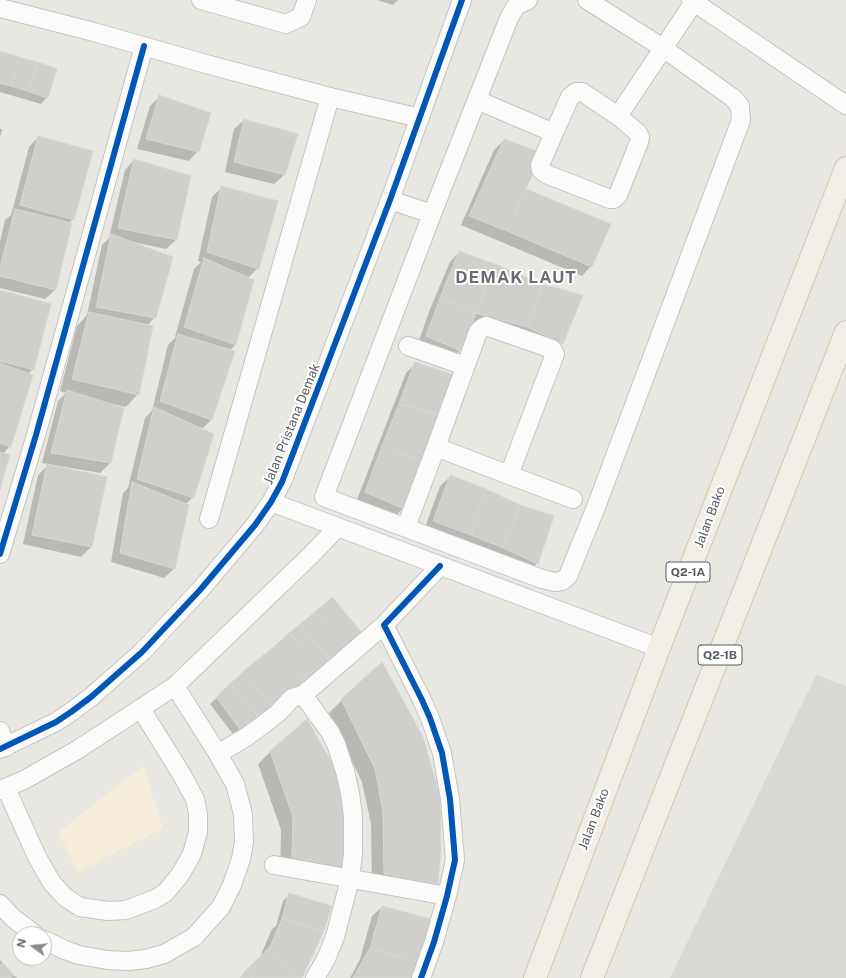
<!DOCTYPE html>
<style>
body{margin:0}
#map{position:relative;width:846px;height:978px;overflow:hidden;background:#e8e7e2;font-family:"Public Sans",sans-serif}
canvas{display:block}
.north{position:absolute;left:12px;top:926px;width:40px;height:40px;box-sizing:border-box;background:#fff;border:1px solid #bcbec0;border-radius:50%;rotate:285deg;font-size:11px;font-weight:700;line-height:16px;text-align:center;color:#575c61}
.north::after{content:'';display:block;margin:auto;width:14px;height:18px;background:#8a8d8e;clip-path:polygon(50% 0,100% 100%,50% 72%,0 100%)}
</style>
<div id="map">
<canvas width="846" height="978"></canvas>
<div class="north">N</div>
</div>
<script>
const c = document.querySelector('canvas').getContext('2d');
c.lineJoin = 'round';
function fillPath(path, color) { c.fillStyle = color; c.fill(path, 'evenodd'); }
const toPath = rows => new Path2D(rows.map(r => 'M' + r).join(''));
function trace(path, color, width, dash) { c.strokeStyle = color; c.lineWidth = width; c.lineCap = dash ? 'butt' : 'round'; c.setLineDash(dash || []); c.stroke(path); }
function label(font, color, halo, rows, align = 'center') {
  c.font = font + ' "Public Sans",sans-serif'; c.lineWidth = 4; c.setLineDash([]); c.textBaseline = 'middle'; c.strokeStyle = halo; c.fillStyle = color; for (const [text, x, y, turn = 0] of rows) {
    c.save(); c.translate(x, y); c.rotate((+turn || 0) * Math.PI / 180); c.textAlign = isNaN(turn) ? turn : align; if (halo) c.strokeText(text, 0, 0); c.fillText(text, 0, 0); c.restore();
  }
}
fillPath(toPath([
 [143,766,163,828,78,872,59,832]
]), '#f5edd8');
fillPath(toPath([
 [816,675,846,686,846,978,670,978]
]), '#d9d8d3');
fillPath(toPath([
 [377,0,398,0,393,5],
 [0,52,47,97,41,104,0,92],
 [160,96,198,151,189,161,137,149,150,106],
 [244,120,284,175,274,184,225,172,234,129],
 [0,129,2,129,0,138],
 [38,137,73,219,69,223,55,290,45,299,0,288,0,242,5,220,11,215,29,147],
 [504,140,525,190,609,224,591,266,582,276,461,225,494,150],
 [134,160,176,240,166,249,133,242,155,317,147,326,138,394,126,407,113,404,112,406,123,409,110,463,100,473,42,463,58,401,66,393,60,391,77,326,87,315,102,245,109,238,125,170],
 [222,187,258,268,248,278,253,280,235,345,229,351,212,419,202,429,193,497,185,505,188,506,174,569,164,578,111,562,123,493,128,488,145,418,152,411,168,345,176,337,175,337,194,269,201,262,198,261,212,197],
 [459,252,562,343,553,353,518,336,470,324,460,350,451,360,417,346,430,309,450,262],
 [0,291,33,369,28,374,10,446,3,454,0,485],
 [416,363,403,508,394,518,356,502,406,373],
 [47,466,106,478,91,547,81,557,23,544,38,475],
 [450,477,537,563,528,573,424,530,440,486],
 [332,599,239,742,210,704,244,672],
 [342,700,437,884,424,896,372,886,371,824,362,782,329,713],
 [270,752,345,868,280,871,281,830,258,764],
 [290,894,301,978,240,978,260,957,272,929,276,926,283,901],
 [382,907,410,978,350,978,360,959,372,916],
 [0,960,13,975,17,978,0,978]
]), '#0003');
const building = toPath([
 [0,51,19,57,11,86,0,83,0,51],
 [19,57,38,62,27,91,11,86,19,57],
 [38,62,57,69,48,98,27,91,38,62],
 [159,95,211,113,199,152,146,139,159,95],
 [244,119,298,134,285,175,234,162,244,119],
 [38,136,93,151,74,220,20,205,38,136],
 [504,139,542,153,507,231,469,216,504,139],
 [134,159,191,176,177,240,118,228,134,159],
 [221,186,278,201,259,269,207,252,221,186],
 [526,189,611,224,592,267,507,231,526,189],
 [15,209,72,223,56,290,0,276,0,268,15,209],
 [111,234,173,257,156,318,96,307,111,234],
 [459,251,495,264,476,313,440,298,459,251],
 [204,258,254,280,236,345,184,327,204,258],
 [495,264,542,284,527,327,476,313,495,264],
 [542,284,583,295,563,344,527,327,542,284],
 [0,290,51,304,34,370,0,361,0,290],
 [440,298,476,313,461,351,426,336,440,298],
 [89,312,153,326,139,395,72,379,89,312],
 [178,334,235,351,212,420,160,401,178,334],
 [415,362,454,375,440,415,399,404,415,362],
 [0,363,33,375,11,447,0,443,0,363],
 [67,390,124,408,111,463,51,453,67,390],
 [399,404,440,415,422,461,382,446,399,404],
 [154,407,214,434,194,498,137,479,154,407],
 [382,446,422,461,404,509,365,492,382,446],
 [0,452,10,455,0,489,0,452],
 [47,464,107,477,92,547,32,535,47,464],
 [450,475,486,489,471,535,433,521,450,475],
 [132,482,189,505,175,569,120,553,132,482],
 [486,489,520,505,503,548,471,535,486,489],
 [520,505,554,516,538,564,503,548,520,505],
 [332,597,368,640,345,647,315,612,332,597],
 [315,612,345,647,331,660,299,625,315,612],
 [299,625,331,660,321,670,289,633,299,625],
 [289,633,321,670,307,681,275,646,289,633],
 [275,646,307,681,292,698,257,660,275,646],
 [257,660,292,698,278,713,243,672,257,660],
 [382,662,423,737,440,796,441,850,438,884,387,878,384,873,383,811,375,769,341,699,382,662],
 [243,672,278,713,264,724,231,683,243,672],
 [231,683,264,724,246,737,216,697,231,683],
 [307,719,342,781,350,833,346,869,292,859,293,817,270,751,307,719],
 [289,893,332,906,324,931,282,919,289,893],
 [382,906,431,919,419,962,370,948,382,906],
 [282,919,324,931,302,978,299,978,270,947,282,919],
 [270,947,299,978,253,978,247,969,270,947],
 [370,948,419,962,411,978,353,978,370,948],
 [3,963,14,975,10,978,0,978,0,965,3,963],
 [247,969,253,978,240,978,247,969]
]);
fillPath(building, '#d0cfcc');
trace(building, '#d8d6d1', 1);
const minor = toPath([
 [201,0,286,24,301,17,307,0],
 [528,0,516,6,509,18,432,214,324,497,542,579,555,582,562,581,568,576,596,507,741,120,740,106,733,98,663,48,587,0],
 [691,0,846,105],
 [0,8,94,32,206,64,330,97,420,118],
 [477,100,554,133,540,165,541,170,546,174,610,199,614,199,618,195,639,142,640,137,638,133,618,116,582,92,576,92,570,97,554,133],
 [618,116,694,2],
 [390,200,432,214],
 [408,346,465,366],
 [509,475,555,354,552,349,486,326,482,328,478,332,436,447,509,475,573,499],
 [271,502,659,648],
 [209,519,330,97],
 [406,527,436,447],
 [0,554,36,435,144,46],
 [384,625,422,700,430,718,442,753,450,799,455,860,447,896,434,942,421,978],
 [303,695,330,732,336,744,345,771,350,793,353,816,353,854,350,879,335,937,326,959,315,978],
 [0,731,6,747],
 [0,749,56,722,71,712,91,697,142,652,200,590,255,525,271,502,282,482,390,200,462,0],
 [218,754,246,737,264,724,278,713,292,698,303,695,384,625,440,566],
 [6,788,37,857,52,883,65,897,80,907,108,911,126,910,155,899,165,893,180,875,192,854,198,832,198,814,195,799,182,775,141,709],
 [0,790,24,780,77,750,175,686,310,556,338,527],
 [274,865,447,896],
 [0,904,13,918,34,934],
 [44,940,65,950,79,955,107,960,128,961,146,959,164,954,194,937,221,907,232,885,241,859,244,842,243,814,235,784,218,754,175,686]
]);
const major = toPath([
 [535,978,659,648,846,168],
 [592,978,846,332]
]);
trace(minor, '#c4c4c3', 20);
trace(major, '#d3c7ad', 24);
trace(minor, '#fcfbfb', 18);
trace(major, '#f1efe5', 22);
trace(toPath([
 [0,554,36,435,144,46],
 [0,749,56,722,71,712,91,697,142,652,200,590,255,525,271,502,282,482,390,200,462,0],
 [421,978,434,942,447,896,455,860,450,799,442,753,430,718,422,700,384,625,440,566]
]), '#0057b8', 6);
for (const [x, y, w] of [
 [688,572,44],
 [720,655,44]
]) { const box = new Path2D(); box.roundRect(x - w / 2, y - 10, w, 20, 3); c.fillStyle = '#fff'; c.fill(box); trace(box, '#575c61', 1); }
label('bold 12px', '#575c61', null, [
 ["Q2-1A",688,572],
 ["Q2-1B",720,655]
]);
label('13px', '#575c61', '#fff', [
 ["Jalan Pristana Demak",292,424,-68],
 ["Jalan Bako",710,517,-69],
 ["Jalan Bako",594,819,-69]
]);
c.letterSpacing = '1px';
label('bold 17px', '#686e73', '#fff', [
 ["DEMAK LAUT",516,278]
]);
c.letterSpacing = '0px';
</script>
